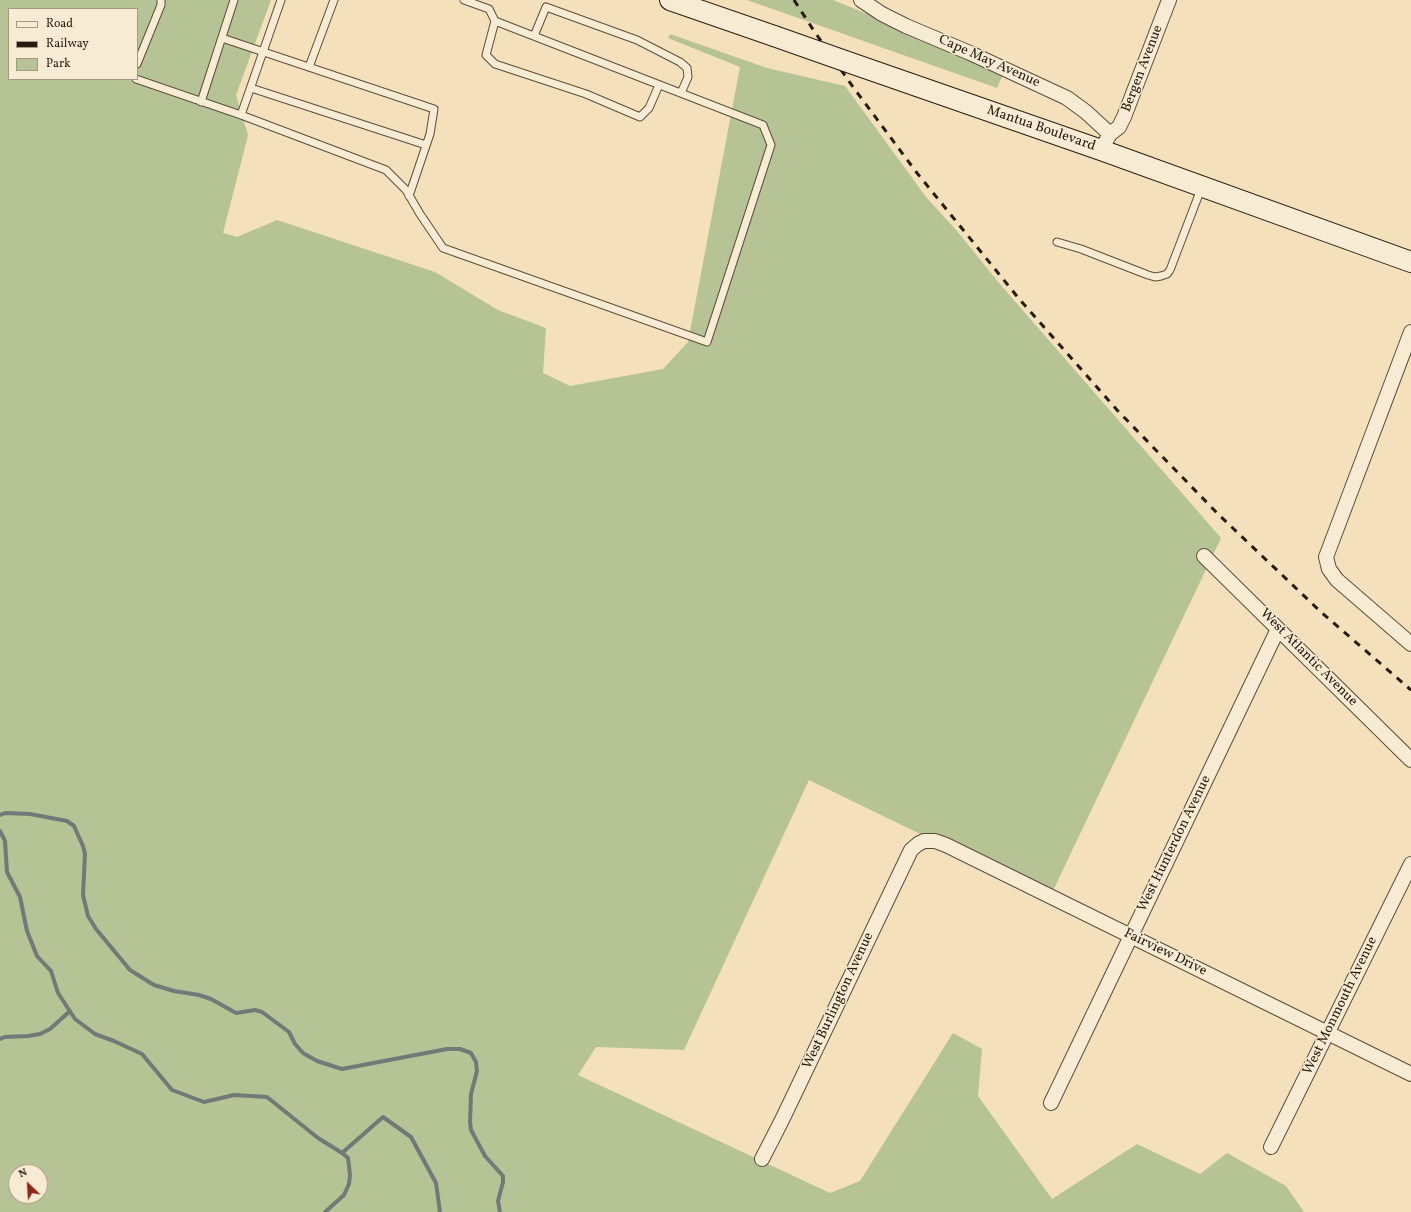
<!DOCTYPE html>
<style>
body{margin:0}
#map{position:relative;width:1411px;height:1212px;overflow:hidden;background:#f4e0bb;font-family:Vollkorn,serif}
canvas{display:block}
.legend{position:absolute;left:8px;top:8px;width:130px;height:72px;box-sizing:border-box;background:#f8ebd3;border:1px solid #a49985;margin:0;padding:5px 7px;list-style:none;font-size:12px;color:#261d10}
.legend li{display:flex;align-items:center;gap:8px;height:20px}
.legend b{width:20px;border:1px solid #a49985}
.north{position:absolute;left:8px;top:1164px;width:40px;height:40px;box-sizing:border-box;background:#f8ebd3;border:1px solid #a49985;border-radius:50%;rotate:335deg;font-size:11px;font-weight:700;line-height:16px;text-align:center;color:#261d10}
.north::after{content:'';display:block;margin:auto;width:14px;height:18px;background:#8f2418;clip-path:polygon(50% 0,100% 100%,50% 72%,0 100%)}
</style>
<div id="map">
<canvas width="1411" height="1212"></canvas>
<ul class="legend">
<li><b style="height:5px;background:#f8ebd3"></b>Road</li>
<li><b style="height:5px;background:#261d10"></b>Railway</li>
<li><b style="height:11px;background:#b5c395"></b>Park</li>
</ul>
<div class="north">N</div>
</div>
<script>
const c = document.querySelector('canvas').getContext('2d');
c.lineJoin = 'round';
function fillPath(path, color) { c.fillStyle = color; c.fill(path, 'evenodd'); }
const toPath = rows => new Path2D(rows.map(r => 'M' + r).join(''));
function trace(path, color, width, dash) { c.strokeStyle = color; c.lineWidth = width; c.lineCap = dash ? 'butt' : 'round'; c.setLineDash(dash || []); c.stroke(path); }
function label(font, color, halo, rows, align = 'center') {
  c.font = font + ' Vollkorn,serif'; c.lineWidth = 3; c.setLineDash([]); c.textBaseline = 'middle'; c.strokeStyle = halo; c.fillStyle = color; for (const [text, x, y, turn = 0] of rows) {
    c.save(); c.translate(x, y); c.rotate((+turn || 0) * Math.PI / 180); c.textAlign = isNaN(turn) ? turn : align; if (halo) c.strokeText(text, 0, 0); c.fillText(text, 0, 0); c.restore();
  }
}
fillPath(toPath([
 [0,0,271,0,236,95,248,135,223,233,237,237,277,220,435,272,498,310,546,328,543,373,570,386,663,369,688,342,740,67,668,38,670,34,767,68,845,86,926,197,957,231,999,283,1221,538,1050,897,809,780,684,1050,596,1047,578,1075,830,1193,860,1181,953,1033,982,1049,978,1096,1052,1199,1137,1144,1200,1174,1227,1153,1286,1186,1304,1212,0,1212],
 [9,9,137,9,137,79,9,79],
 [16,1172,40,1172,40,1196,16,1196],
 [747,0,833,0,1005,70,997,88]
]), '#b5c395');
trace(toPath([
 [0,815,5,813,30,814,67,821,74,826,83,846,85,854,83,895,88,916,96,929,130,970,154,985,174,991,199,995,211,999,236,1013,255,1010,262,1012,289,1032,295,1044,303,1053,317,1061,342,1069,447,1049,460,1049,471,1053,476,1062,477,1071,471,1094,470,1122,471,1130,485,1156,503,1176,503,1182,498,1201,500,1212],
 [0,831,5,841,7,872,20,897,27,931,37,956,51,971,58,993,75,1019,95,1034,114,1041,142,1054,172,1090,204,1102,234,1095,267,1097,318,1138,342,1153,383,1117,411,1137,436,1183,440,1212],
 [0,1039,5,1037,28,1036,40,1034,50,1029,70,1011],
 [325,1212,344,1195,349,1184,350,1175,348,1158,342,1153]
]), '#707b77', 4);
const service = toPath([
 [281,0,241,115,386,170,406,190,420,214,443,248,707,342,771,145,763,125,495,21,489,9,464,0],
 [495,21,486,55,495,64,586,94,640,117,649,108,659,85],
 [534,36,546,7,637,40,680,62,687,68,688,77,681,93],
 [222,38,434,109,430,134,409,196],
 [137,64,161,5,161,0],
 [309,67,334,0],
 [136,79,241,115],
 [251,88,426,145],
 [201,102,234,0],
 [1057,242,1081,249,1148,275,1155,277,1161,276,1167,274,1170,270,1201,189]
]);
const minor = toPath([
 [861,0,882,14,906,26,970,53,1067,98,1086,112,1110,134],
 [1106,141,1110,134,1119,127,1124,117,1169,0],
 [1411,332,1326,557,1329,569,1337,580,1411,644],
 [1204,556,1411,760],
 [1051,1103,1278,629],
 [1271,1147,1411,864],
 [762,1159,782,1120,911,850,918,844,924,841,935,841,946,845,1411,1074]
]);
const secondary = toPath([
 [670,0,774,36],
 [845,61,1101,150,1411,262]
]);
trace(service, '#5a4e3b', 9);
trace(minor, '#5a4e3b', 16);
trace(secondary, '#261d10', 22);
trace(service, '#f8ebd3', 7);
trace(minor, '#f8ebd3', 14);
trace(secondary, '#f8ebd3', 20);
trace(toPath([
 [794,0,814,31,853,87,917,173,1020,300,1117,410,1219,515,1321,612,1411,690]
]), '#261d10', 3, [7, 7]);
const secondaryBridge = toPath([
 [774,36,845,61]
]);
trace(secondaryBridge, '#261d10', 22, []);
trace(secondaryBridge, '#f8ebd3', 20);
label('14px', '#261d10', '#f8ebd3', [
 ["Cape May Avenue",989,62,24],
 ["Bergen Avenue",1143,69,-69],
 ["Mantua Boulevard",1041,129,19],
 ["West Atlantic Avenue",1308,658,45],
 ["West Hunterdon Avenue",1175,844,-64],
 ["Fairview Drive",1165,953,26],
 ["West Burlington Avenue",839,1001,-65],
 ["West Monmouth Avenue",1341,1006,-64]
]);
</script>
